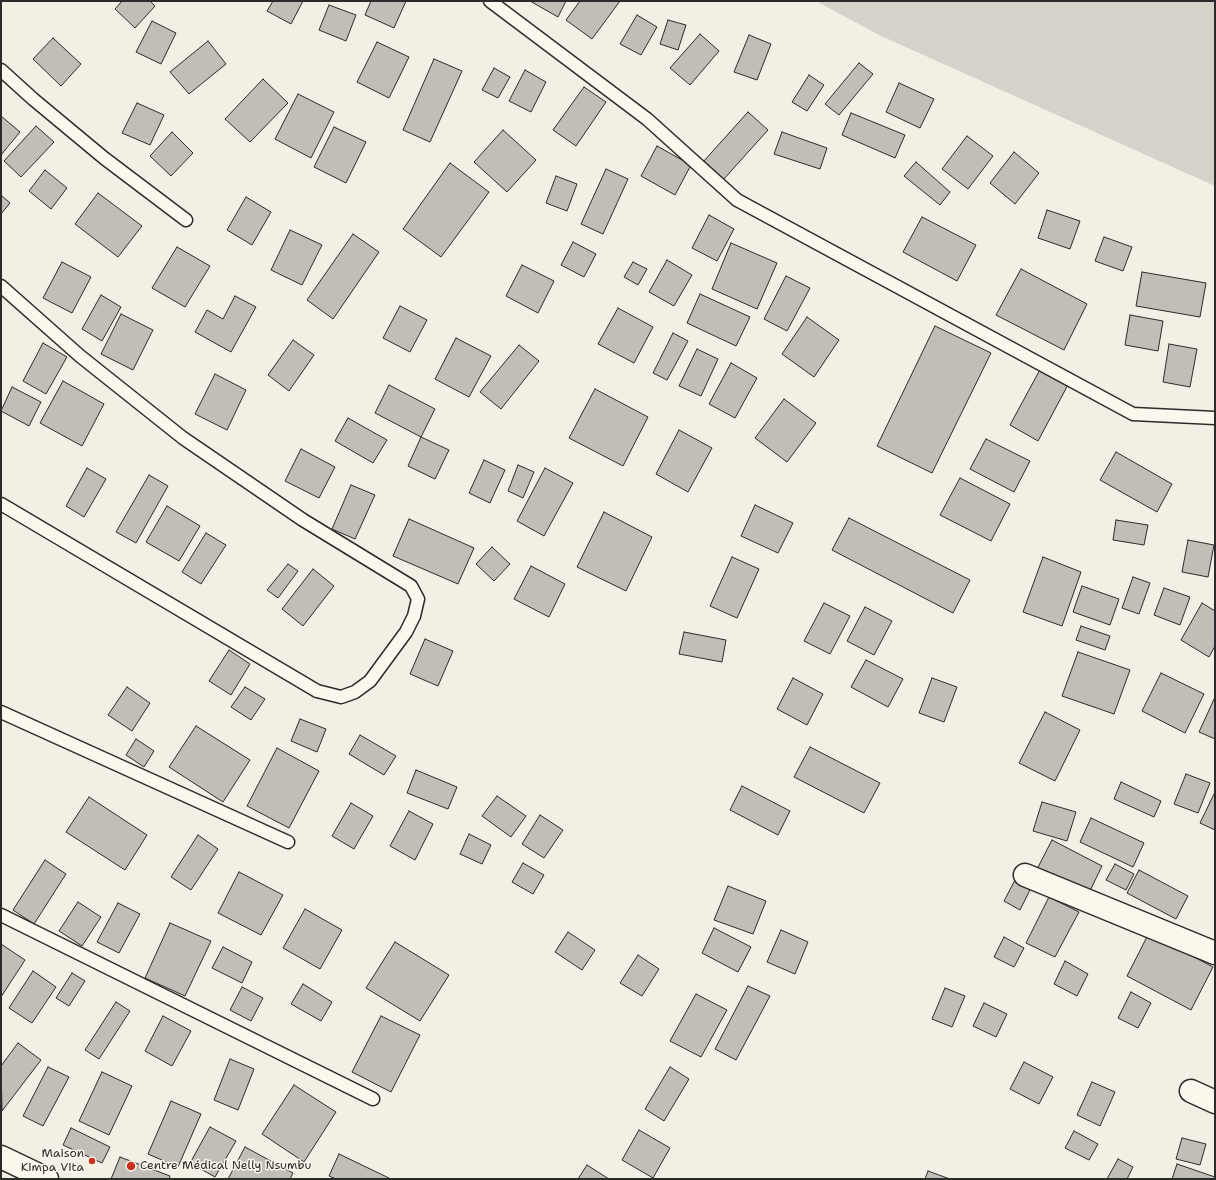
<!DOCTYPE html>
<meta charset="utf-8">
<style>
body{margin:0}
#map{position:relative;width:1216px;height:1180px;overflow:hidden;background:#f3efe4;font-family:"Shantell Sans",sans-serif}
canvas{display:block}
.frame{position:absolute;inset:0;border:2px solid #2b2b2b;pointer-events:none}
</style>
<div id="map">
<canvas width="1216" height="1180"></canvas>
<div class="frame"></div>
</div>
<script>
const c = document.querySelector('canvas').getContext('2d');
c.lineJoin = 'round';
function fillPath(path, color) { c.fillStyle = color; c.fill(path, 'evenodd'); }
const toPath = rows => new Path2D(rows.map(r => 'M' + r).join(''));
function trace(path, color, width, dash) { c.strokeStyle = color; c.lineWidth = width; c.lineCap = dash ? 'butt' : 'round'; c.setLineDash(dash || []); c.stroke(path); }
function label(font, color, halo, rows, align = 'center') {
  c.font = font + ' "Shantell Sans",sans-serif'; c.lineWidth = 3; c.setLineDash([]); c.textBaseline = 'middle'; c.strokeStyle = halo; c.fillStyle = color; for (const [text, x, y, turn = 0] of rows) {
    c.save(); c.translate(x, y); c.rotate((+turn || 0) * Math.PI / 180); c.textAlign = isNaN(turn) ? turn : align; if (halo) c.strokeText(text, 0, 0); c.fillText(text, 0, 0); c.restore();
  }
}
fillPath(toPath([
 [816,1,1215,1,1215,186,879,35]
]), '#d5d2c9');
const building = toPath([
 [122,1,150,1,155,6,135,28,115,9,122,1],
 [273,1,303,1,291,24,267,11,273,1],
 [371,1,406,1,394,28,365,15,371,1],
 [530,1,566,1,558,17,530,1],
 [580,1,620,1,592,39,566,20,580,1],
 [329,5,356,15,346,41,319,30,329,5],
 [637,15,657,27,641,55,620,44,637,15],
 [668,20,686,25,678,50,660,44,668,20],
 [152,21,176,33,161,64,136,52,152,21],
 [700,34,719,51,690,85,670,68,700,34],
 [749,35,771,44,757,80,734,72,749,35],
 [53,38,81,64,61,86,33,59,53,38],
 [208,41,226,64,189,94,170,72,208,41],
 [377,42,409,57,389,98,357,82,377,42],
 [434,59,462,71,430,142,403,130,434,59],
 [859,63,873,74,839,115,825,104,859,63],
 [494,68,510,77,498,98,482,90,494,68],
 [525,70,546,82,531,112,509,101,525,70],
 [809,75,824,85,807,111,792,102,809,75],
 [263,79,288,103,250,142,225,119,263,79],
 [899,83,934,99,920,128,886,112,899,83],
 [584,87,606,102,576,146,553,130,584,87],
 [298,94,334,112,311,158,275,139,298,94],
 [137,103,164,115,150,145,122,133,137,103],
 [748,112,768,130,723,180,703,162,748,112],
 [851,113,905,135,895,158,842,135,851,113],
 [1,116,20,132,1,155,1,116],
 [36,126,54,142,21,177,4,161,36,126],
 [334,127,366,142,346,183,314,167,334,127],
 [503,130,536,160,507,192,474,162,503,130],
 [172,132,193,153,171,176,150,156,172,132],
 [782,132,827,148,820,169,774,154,782,132],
 [967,136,993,156,968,189,942,169,967,136],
 [657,146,691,165,675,195,641,176,657,146],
 [1014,152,1039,173,1015,204,990,183,1014,152],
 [916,162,950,192,940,205,904,176,916,162],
 [450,163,489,192,441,257,403,229,450,163],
 [606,169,628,179,603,234,581,224,606,169],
 [45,170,67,188,51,209,29,191,45,170],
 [556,176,577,184,567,211,546,203,556,176],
 [98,193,142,226,118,257,75,224,98,193],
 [1,195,10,203,1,214,1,195],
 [246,197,271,212,252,245,227,230,246,197],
 [1047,210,1080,221,1070,249,1038,238,1047,210],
 [709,215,734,229,717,261,692,248,709,215],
 [922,217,976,245,957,281,903,252,922,217],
 [290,230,322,245,302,285,271,270,290,230],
 [353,234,379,252,333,319,307,300,353,234],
 [1104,237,1132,247,1123,271,1095,261,1104,237],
 [573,242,596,254,584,277,561,265,573,242],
 [731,243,777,263,757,309,712,289,731,243],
 [177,247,210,266,185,307,152,288,177,247],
 [667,260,692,275,674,306,649,292,667,260],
 [62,262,91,277,72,313,43,298,62,262],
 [633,262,647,269,638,285,624,277,633,262],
 [522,265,554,281,538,313,506,296,522,265],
 [1021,269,1087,304,1064,350,996,315,1021,269],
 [1142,272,1206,283,1200,317,1136,306,1142,272],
 [786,276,810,288,787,331,764,319,786,276],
 [700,294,750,317,736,346,687,323,700,294],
 [101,295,121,307,102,341,82,329,101,295],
 [235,296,256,307,231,352,195,332,207,310,223,319,235,296],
 [400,306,427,320,410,352,383,338,400,306],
 [618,308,653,327,634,363,598,344,618,308],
 [121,314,153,330,133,370,101,354,121,314],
 [1130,315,1163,321,1158,351,1125,345,1130,315],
 [807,317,839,340,814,377,782,354,807,317],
 [935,326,991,353,932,473,877,446,935,326],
 [673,333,688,341,667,380,653,373,673,333],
 [456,338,491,356,469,397,435,379,456,338],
 [293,340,314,355,289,391,268,375,293,340],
 [43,343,67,357,46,394,23,381,43,343],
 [1169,344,1197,349,1190,387,1163,382,1169,344],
 [519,345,539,361,501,409,480,392,519,345],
 [697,349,718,359,701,396,679,386,697,349],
 [731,363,757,378,735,418,709,404,731,363],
 [1042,366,1070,381,1038,441,1010,425,1042,366],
 [215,374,246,390,227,430,195,414,215,374],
 [63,381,104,404,82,446,40,423,63,381],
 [389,385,435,409,421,437,375,413,389,385],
 [12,387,41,402,29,426,1,411,12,387],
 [595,389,648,417,623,466,569,438,595,389],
 [784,399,816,423,787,462,755,438,784,399],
 [348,418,387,440,373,463,335,441,348,418],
 [679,430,712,448,688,492,656,474,679,430],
 [421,437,449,450,435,479,408,466,421,437],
 [986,439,1030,461,1014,492,970,469,986,439],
 [301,449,335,467,319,498,285,481,301,449],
 [1116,452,1172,484,1157,512,1100,480,1116,452],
 [484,460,505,470,490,503,469,493,484,460],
 [518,465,534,472,523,498,508,491,518,465],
 [87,468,106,479,84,517,66,506,87,468],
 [545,468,573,483,544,536,517,521,545,468],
 [149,475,168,486,136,543,116,532,149,475],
 [960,478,1010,504,991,541,940,515,960,478],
 [351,485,375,495,355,539,332,529,351,485],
 [755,505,793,523,778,553,741,536,755,505],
 [167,506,200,526,179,561,146,542,167,506],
 [604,512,652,537,626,591,577,567,604,512],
 [849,518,970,580,953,613,832,550,849,518],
 [409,519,474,548,458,584,393,556,409,519],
 [1116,520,1148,525,1144,545,1113,540,1116,520],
 [206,533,226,545,201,584,182,572,206,533],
 [1188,540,1214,545,1208,577,1182,572,1188,540],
 [492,547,510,564,494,581,476,564,492,547],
 [732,557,759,569,737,618,710,606,732,557],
 [1043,557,1081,572,1062,626,1023,612,1043,557],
 [288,564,298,571,278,598,267,590,288,564],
 [531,566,565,584,549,617,514,599,531,566],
 [313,569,334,586,303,626,282,609,313,569],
 [1133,577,1150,583,1139,614,1122,608,1133,577],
 [1082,586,1119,599,1110,625,1073,612,1082,586],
 [1164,588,1190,597,1180,625,1154,615,1164,588],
 [824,603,850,616,830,654,804,641,824,603],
 [1202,603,1215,611,1215,646,1209,657,1181,640,1202,603],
 [865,607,892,621,874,655,847,641,865,607],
 [1081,626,1110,636,1105,650,1076,640,1081,626],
 [684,632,726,640,722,662,679,654,684,632],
 [425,639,453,651,438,686,410,674,425,639],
 [229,650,250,664,231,695,209,681,229,650],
 [1078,652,1130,670,1114,714,1062,696,1078,652],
 [866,660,903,679,888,707,851,687,866,660],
 [1161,673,1204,694,1185,733,1142,711,1161,673],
 [793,678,823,694,807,725,777,709,793,678],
 [932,678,957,687,944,722,919,713,932,678],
 [127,687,150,703,132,731,108,715,127,687],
 [245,687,265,699,251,720,231,707,245,687],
 [1215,697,1215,739,1199,732,1215,697],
 [1045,712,1080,730,1055,781,1019,763,1045,712],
 [300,719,326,729,317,752,291,741,300,719],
 [196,726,250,760,223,802,169,767,196,726],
 [360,735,396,756,384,775,349,754,360,735],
 [136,739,154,751,144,767,126,755,136,739],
 [810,747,880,783,864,813,794,777,810,747],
 [277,748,319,771,289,828,247,806,277,748],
 [416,770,457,787,448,809,407,793,416,770],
 [1186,774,1210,783,1198,813,1174,804,1186,774],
 [1121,782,1161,801,1154,817,1114,799,1121,782],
 [742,786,790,811,778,835,730,810,742,786],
 [1215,792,1215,830,1200,823,1215,792],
 [497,796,526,816,511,837,482,816,497,796],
 [89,797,147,835,125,870,66,832,89,797],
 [1042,802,1076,812,1067,841,1033,831,1042,802],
 [351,803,373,816,354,849,332,836,351,803],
 [409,811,433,824,415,860,390,846,409,811],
 [540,815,563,830,544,858,522,844,540,815],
 [1091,818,1144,843,1133,867,1080,842,1091,818],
 [469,834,491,845,482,864,460,854,469,834],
 [198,835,218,849,191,890,171,877,198,835],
 [1052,840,1102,866,1087,897,1036,871,1052,840],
 [45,860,66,874,34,924,13,910,45,860],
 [523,863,544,875,533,894,512,882,523,863],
 [1115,864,1134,874,1126,890,1106,880,1115,864],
 [1139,870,1188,896,1176,919,1127,893,1139,870],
 [239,872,283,895,261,935,218,913,239,872],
 [1015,880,1031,888,1020,910,1004,901,1015,880],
 [728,886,766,901,753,934,714,920,728,886],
 [1049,897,1079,912,1055,957,1026,943,1049,897],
 [78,902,101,917,82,946,59,931,78,902],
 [118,903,140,914,119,953,97,942,118,903],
 [305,909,342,930,320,969,283,948,305,909],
 [170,923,211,941,185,996,145,978,170,923],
 [714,928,751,947,738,972,702,953,714,928],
 [781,930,808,942,795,974,767,962,781,930],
 [568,932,595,950,582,970,555,952,568,932],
 [1149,933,1213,967,1191,1010,1127,976,1149,933],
 [1004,937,1024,948,1014,967,994,957,1004,937],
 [395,942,449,975,420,1021,366,988,395,942],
 [1,944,25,960,1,997,1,944],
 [223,947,252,962,242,983,212,968,223,947],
 [638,955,659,969,642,996,620,983,638,955],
 [1065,961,1088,974,1077,996,1054,984,1065,961],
 [33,971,56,987,32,1023,9,1008,33,971],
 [72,973,85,981,69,1006,56,998,72,973],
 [303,984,332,1002,321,1021,291,1004,303,984],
 [748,986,770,996,736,1060,715,1049,748,986],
 [242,987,263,998,251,1021,230,1010,242,987],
 [945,988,965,996,952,1027,932,1019,945,988],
 [1131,992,1151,1003,1138,1028,1118,1018,1131,992],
 [696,994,727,1010,701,1057,670,1041,696,994],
 [116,1002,130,1011,99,1059,85,1050,116,1002],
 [984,1003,1007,1014,996,1037,973,1026,984,1003],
 [163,1016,191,1031,172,1066,145,1051,163,1016],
 [381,1016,420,1035,391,1092,352,1072,381,1016],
 [18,1043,41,1060,2,1111,1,1066,18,1043],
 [230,1059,254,1069,238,1110,214,1100,230,1059],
 [1024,1062,1053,1077,1039,1104,1010,1089,1024,1062],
 [48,1067,69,1077,43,1126,23,1116,48,1067],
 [670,1067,689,1079,664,1121,645,1109,670,1067],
 [102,1072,132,1086,109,1135,79,1121,102,1072],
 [1092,1082,1115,1092,1100,1126,1077,1115,1092,1082],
 [294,1085,336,1112,304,1162,262,1134,294,1085],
 [171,1101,201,1114,178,1167,148,1154,171,1101],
 [210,1127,236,1141,215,1177,190,1163,210,1127],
 [71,1128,110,1147,102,1163,63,1145,71,1128],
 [639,1130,670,1148,653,1178,622,1160,639,1130],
 [1074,1131,1098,1144,1089,1160,1065,1148,1074,1131],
 [1182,1138,1206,1144,1200,1165,1176,1159,1182,1138],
 [245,1147,293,1173,290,1179,228,1179,245,1147],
 [339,1154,391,1179,336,1179,329,1176,339,1154],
 [120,1157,170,1176,169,1179,111,1179,120,1157],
 [1118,1159,1133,1167,1127,1179,1107,1179,1118,1159],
 [1177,1164,1215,1177,1215,1179,1172,1179,1177,1164],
 [587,1165,609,1179,578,1179,587,1165],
 [928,1171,950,1179,925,1179,928,1171]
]);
fillPath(building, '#c0beb6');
trace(building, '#2b2b2b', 1);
const service = toPath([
 [490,1,647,119,737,200,1133,414,1215,418],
 [1,70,33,99,104,158,186,220],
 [1,286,80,356,183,438,303,520,411,586,418,599,414,616,406,632,370,681,355,692,341,697,317,691,1,504],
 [1,712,288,842],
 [1,915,373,1099]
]);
const minor = toPath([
 [1025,875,1215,953],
 [1191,1091,1215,1102]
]);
const tertiary = toPath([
 [1,1157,47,1179]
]);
trace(service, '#2b2b2b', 15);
trace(minor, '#2b2b2b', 25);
trace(tertiary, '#2b2b2b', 25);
trace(service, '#fbf7ec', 12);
trace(minor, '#fbf7ec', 22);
trace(tertiary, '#fbf7ec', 22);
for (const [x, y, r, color] of [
 [92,1161,4,"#c8321e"],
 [131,1166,5,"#c8321e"]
]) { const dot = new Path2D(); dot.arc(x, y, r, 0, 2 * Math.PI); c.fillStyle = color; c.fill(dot); trace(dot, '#fbf7ec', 1.5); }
label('12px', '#2b2b2b', '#fbf7ec', [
 ["Maison",84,1154],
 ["Kimpa Vita",84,1168],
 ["Centre Médical Nelly Nsumbu",140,1166,"left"]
], 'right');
</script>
